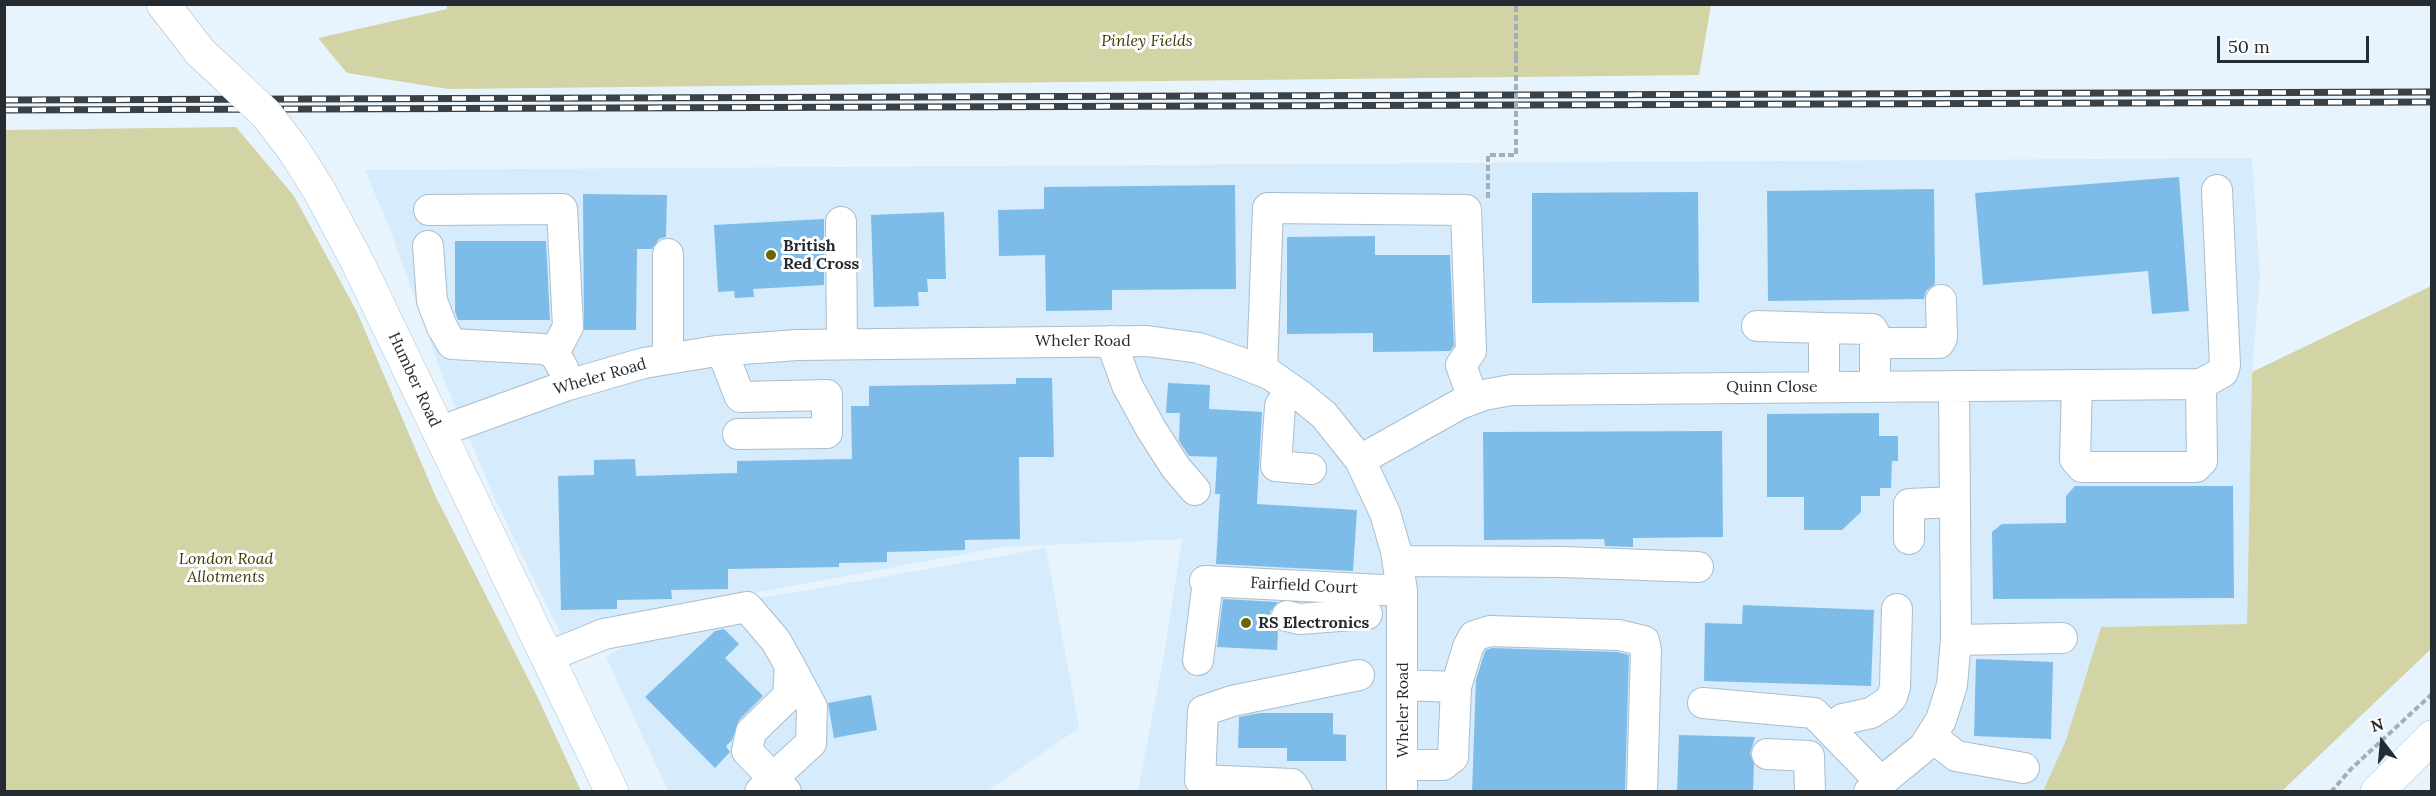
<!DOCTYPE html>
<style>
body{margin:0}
#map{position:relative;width:2436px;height:796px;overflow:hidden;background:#e8f4fd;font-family:Lora,serif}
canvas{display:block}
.frame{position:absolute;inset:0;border:6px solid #252c31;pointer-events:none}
.north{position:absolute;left:2352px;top:712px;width:60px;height:60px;-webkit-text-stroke:4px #fff;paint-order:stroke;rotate:344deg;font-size:16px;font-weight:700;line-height:24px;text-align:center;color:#252c31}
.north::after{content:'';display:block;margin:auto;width:21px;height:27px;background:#252c31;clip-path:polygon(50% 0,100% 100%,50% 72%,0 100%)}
.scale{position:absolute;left:2217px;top:36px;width:152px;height:27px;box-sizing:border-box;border:3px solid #252c31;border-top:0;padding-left:8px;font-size:18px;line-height:21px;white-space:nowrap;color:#252c31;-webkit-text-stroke:4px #fff;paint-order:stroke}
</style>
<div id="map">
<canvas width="2436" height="796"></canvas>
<div class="frame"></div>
<div class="north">N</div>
<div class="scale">50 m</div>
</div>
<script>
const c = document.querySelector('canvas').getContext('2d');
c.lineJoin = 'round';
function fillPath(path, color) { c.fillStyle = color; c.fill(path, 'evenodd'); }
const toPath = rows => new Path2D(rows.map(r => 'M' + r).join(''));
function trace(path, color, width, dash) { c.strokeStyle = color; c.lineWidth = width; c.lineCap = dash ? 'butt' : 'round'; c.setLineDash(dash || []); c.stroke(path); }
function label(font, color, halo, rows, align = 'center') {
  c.font = font + ' Lora,serif'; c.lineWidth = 6; c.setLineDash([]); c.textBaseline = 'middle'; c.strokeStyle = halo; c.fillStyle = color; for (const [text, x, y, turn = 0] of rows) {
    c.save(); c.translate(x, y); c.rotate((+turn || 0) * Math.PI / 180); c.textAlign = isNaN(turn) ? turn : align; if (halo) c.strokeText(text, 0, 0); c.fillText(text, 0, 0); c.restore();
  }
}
fillPath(toPath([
 [2252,158,2260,275,2252,372,2247,624,2101,627,2066,740,2043,791,1138,791,1164,655,1182,539,1002,547,625,617,622,619,803,591,1046,548,1079,728,987,791,668,791,606,657,623,647,626,634,620,619,561,635,496,501,445,382,389,227,365,170]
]), '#d6ebfb');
fillPath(toPath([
 [447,5,447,4,1711,5,1699,75,448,89,347,73,318,38,447,9],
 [236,127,294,196,357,312,435,495,537,696,581,791,5,791,5,130],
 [2431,286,2431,649,2282,791,2043,791,2066,740,2101,627,2247,624,2252,372]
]), '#d3d4a5');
fillPath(toPath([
 [2179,177,2189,311,2152,314,2148,271,1983,285,1975,193],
 [1235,185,1236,289,1112,290,1112,310,1046,311,1045,255,999,256,998,210,1044,209,1044,187],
 [1934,189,1935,284,1926,291,1924,299,1768,301,1767,191],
 [1698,192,1699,302,1532,303,1532,193],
 [583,194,667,195,666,237,659,239,652,249,637,249,636,330,584,330],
 [944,212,946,279,927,279,928,292,918,292,919,306,874,307,871,215],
 [824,219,824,285,753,289,754,297,735,298,734,291,718,292,714,225],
 [1375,236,1375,255,1450,255,1454,346,1450,351,1373,352,1373,333,1287,334,1287,237],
 [455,241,546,241,550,320,458,320,455,312],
 [1016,378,1052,378,1054,457,1019,457,1020,539,965,540,965,550,887,552,887,562,839,563,839,567,728,569,728,589,671,590,672,599,617,600,617,609,561,610,558,476,594,475,594,460,635,459,636,476,737,473,737,461,852,459,851,406,869,406,869,386,1016,384],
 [1168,383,1210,385,1209,409,1262,412,1257,504,1357,510,1353,571,1216,564,1220,494,1215,494,1217,457,1189,456,1179,441,1180,413,1166,413],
 [1879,413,1879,436,1898,436,1898,461,1892,461,1891,488,1880,488,1880,496,1861,496,1861,512,1842,530,1804,530,1804,497,1767,497,1767,414],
 [1722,431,1723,537,1633,538,1633,547,1605,546,1604,539,1484,540,1483,432],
 [2075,486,2233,486,2234,598,1993,599,1992,532,2002,524,2066,523,2066,496],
 [1223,599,1278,602,1270,612,1271,621,1278,630,1277,650,1217,647],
 [1743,605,1874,610,1871,686,1704,681,1705,623,1742,624],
 [724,629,739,644,725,658,763,696,739,720,732,740,726,746,730,752,715,768,645,697,715,631],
 [1492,648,1617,652,1629,655,1625,792,1472,792,1476,680,1484,654,1486,650],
 [1976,659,2053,662,2051,739,1974,736],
 [871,695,877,730,834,738,828,703],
 [1260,713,1333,713,1333,734,1346,735,1346,761,1287,761,1287,748,1238,748,1239,717],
 [1679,735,1755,737,1750,754,1754,764,1753,792,1677,792]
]), '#7dbce8');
const minor = toPath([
 [429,210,562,209,568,327,554,353],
 [841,222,842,344],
 [428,246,432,301,442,327,452,344,543,349,554,353,563,368],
 [668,254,668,359],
 [1757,326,1824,328,1824,387],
 [1824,328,1872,329,1875,334,1875,387],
 [1111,341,1127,385,1151,429,1176,468,1195,490],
 [1875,343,1939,343,1942,338,1941,300],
 [722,351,740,397,827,395,827,433,738,434],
 [1262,371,1268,208,1466,210,1471,351,1461,365,1473,399],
 [2077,385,2075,459,2082,467,2196,467,2202,461,2201,384],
 [1291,389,1280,406,1276,466,1311,469],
 [438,432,568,385,644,363,716,351,797,345,1147,341,1199,348,1239,362,1271,375,1301,396,1324,415,1360,460,1385,513,1396,551,1402,591,1402,792],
 [1360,460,1460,404,1484,395,1511,390,2201,384,2223,372,2225,365,2217,190],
 [1909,539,1909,504,1954,502],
 [1398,561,1563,562,1698,567],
 [1205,581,1402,591],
 [1287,616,1299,619,1367,614],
 [1956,640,2062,638],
 [547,657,604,634,747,607,776,641,790,666],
 [1198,660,1208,581],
 [1403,685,1456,687],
 [1703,703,1814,713,1881,782],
 [1830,729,1843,719,1871,713,1886,703,1892,697,1895,687,1897,609],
 [1931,736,1956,756,2024,768],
 [1767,754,1809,756,1810,792],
 [1403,765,1443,765,1453,757,1456,687,1468,647,1474,636,1490,631,1619,635,1644,641,1646,651,1642,792],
 [760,792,773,778,811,743,812,707,790,666,788,696,751,732,747,751,773,778,786,792],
 [1297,792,1292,784,1200,780,1203,711,1232,701,1359,675],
 [1869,792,1924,747,1941,720,1952,685,1956,640,1954,386]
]);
const major = toPath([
 [163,4,200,52,227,77],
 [293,149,319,190,358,263,612,792],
 [2377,792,2432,737]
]);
trace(minor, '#aabdcb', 32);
trace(major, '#aabdcb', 34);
trace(toPath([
 [1516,57,1516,4],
 [1488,198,1488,155,1516,155,1516,137],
 [2331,792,2351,769,2432,694]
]), '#a4aeb6', 4, [6, 3]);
trace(minor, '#fff', 30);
trace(major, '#fff', 33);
const rail = toPath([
 [4,100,2432,92],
 [4,110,2432,102]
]);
trace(rail, '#394046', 7);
trace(rail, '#fff', 4.5, [14]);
const majorBridge = toPath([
 [227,77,266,114,293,149]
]);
trace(majorBridge, '#aabdcb', 34, []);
trace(toPath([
 [1516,57,1516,137]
]), '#a4aeb6', 4, [6, 3]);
trace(majorBridge, '#fff', 33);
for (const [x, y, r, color] of [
 [771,255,6,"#686701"],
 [1246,623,6,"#686701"]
]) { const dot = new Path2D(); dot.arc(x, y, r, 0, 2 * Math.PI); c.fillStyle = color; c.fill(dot); trace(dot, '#fff', 2); }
label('italic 16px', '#3a3901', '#fff', [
 ["Pinley Fields",1147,41],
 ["London Road",226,559],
 ["Allotments",226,577]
]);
label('bold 16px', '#252c31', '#fff', [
 ["British",783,246],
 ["Red Cross",783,264],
 ["RS Electronics",1258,623]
], 'left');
label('16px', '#252c31', '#fff', [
 ["Wheler Road",1083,341],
 ["Wheler Road",600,377,-16],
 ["Humber Road",414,380,65],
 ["Quinn Close",1772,387],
 ["Fairfield Court",1304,586,3],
 ["Wheler Road",1403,710,-90]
]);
</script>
